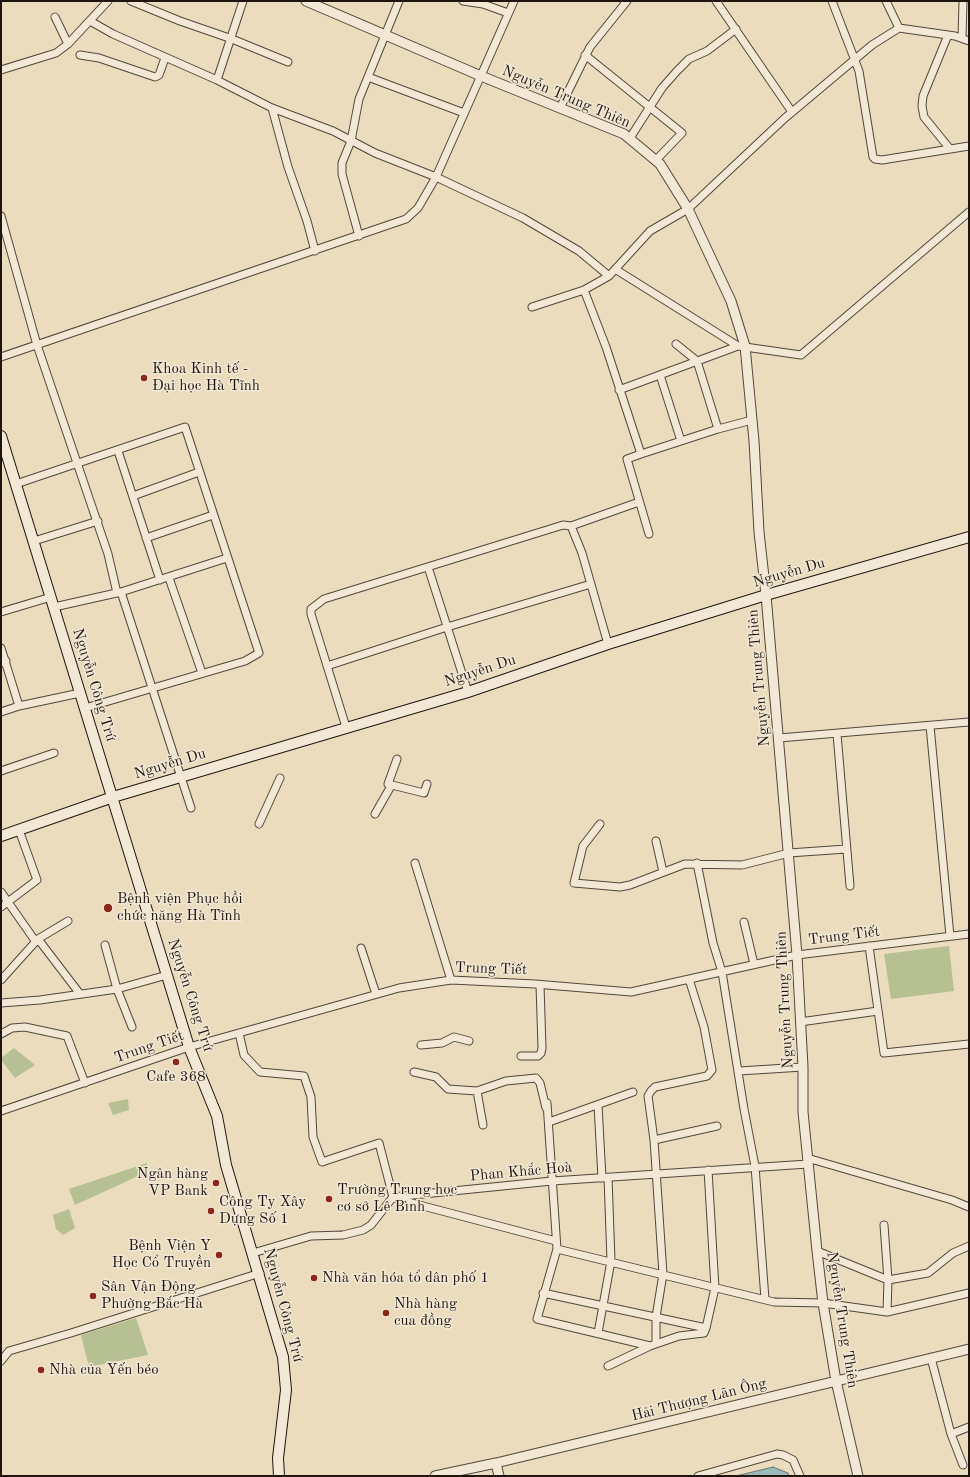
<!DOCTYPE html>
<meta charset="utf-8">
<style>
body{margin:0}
#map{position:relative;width:970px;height:1477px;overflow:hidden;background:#ebdcbe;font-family:"Old Standard TT",serif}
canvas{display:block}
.frame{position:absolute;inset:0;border:2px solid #1f150e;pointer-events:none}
</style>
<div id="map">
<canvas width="970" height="1477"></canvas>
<div class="frame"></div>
</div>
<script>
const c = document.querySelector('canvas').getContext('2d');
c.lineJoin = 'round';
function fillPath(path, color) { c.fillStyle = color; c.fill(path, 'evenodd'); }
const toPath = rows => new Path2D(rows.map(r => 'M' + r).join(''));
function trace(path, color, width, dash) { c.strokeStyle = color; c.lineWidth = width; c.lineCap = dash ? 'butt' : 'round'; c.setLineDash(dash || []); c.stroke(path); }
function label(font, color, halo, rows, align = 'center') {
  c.font = font + ' "Old Standard TT",serif'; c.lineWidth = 3; c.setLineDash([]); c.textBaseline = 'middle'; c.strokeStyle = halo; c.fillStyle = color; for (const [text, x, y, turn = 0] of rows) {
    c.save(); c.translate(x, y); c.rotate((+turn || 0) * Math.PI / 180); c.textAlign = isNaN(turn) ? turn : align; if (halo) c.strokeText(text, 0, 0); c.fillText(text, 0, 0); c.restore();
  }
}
fillPath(toPath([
 [949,946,954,991,891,999,884,954],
 [14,1048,35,1065,15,1078,1,1060,1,1058],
 [128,1099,129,1110,113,1115,108,1103],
 [147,1163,147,1172,75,1205,69,1189],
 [69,1209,75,1228,63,1235,56,1229,53,1215],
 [136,1318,148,1355,89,1367,81,1335]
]), '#b6c092');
const water = toPath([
 [773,1467,788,1473,789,1476,736,1476,773,1467]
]);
fillPath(water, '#9abab9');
trace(water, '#697875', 1);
const minor = toPath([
 [131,1,180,21,232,39,288,62],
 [463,1,483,4,508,13],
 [716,1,792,112],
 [832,1,859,71,873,157,875,159,882,160,969,146],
 [886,1,899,28],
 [55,17,68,44],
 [90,21,113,34,217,80,272,108,333,131,375,153,436,177,523,218,579,251,609,276,650,231,688,209,785,118,872,45,899,28,955,36,969,41],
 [948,35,923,96,922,106,924,117,950,149],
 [962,38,963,1],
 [80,55,99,58,155,77,159,75,165,58],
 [585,55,682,133,656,160],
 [1,70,56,53,68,44,108,1],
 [368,77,464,113],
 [217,80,243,1],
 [272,108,288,167,307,221,315,251],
 [560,108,590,47,627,1],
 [630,138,662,88,677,71,689,59,707,51,736,29],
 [1,216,37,345,108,554,117,593],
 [359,236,342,174,342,163,351,141,359,99,399,1],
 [615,269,738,346,619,390],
 [584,290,606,347,641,454,718,429,752,420],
 [532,307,584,290,609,276],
 [676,344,697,361,718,429],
 [738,346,801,355,969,212],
 [1,357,406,219,418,208,436,177,514,1],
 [660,375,681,441],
 [118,451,160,580],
 [641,454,627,459,649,534],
 [16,484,185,427,259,653,245,661,85,708],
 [133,496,199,472],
 [571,526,582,553,608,644],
 [146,538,213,515],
 [34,541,98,521],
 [428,567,468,692],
 [169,578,202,673],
 [121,592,191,808],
 [54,607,121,592,227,558],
 [1,612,51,597],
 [1,648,19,706],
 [327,666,447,627,591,584],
 [1,712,19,706,80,693],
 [930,726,950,936],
 [346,727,311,614,311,609,324,599,563,525,571,526,639,502],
 [837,734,850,886],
 [779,738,969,722],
 [397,759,388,784,424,793,427,784],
 [1,771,54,753],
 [375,814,391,786],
 [259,824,280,778],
 [600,824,583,846,574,883,620,887,630,885,685,864,742,865,789,853,846,849],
 [656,841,663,872],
 [415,863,451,980],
 [697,863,713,943,722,972,744,1109,755,1166,765,1299],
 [1,892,36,942],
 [1,907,37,880,19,830],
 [744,922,754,964],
 [38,939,80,994],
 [105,945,117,989,132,1027],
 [869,946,884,1053,969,1044],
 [361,948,376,994],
 [1,980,38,939,68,921],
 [1,1003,40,1000,117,989,167,975],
 [800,1022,878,1011],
 [239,1033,244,1055,260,1072,304,1076,311,1097,313,1137,322,1162,379,1143,393,1197,404,1201,556,1241],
 [1,1034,12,1028,25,1027,67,1036,85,1083],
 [421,1045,442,1043,454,1037,469,1041],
 [521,1056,538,1056,541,1053,542,1048,540,985],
 [739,1071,803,1067],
 [414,1072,436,1077,448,1089,477,1091,506,1081,536,1078,540,1083,546,1108],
 [477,1091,483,1125],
 [547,1103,557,1249,537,1319,650,1346],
 [598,1105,602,1178],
 [1,1111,189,1047,399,988,451,980,535,984,631,992,797,955,969,934],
 [548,1118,549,1122,633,1092],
 [654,1140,717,1126],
 [807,1158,952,1200,969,1207],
 [884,1225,888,1280,887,1312],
 [557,1249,774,1302,823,1303,887,1312,969,1293],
 [817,1251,888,1280,928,1273,953,1253,969,1246],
 [253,1253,311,1236,343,1235,363,1230,371,1225,393,1197,552,1181,808,1164],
 [543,1293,706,1328],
 [598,1333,611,1261,608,1177],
 [656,1343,656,1317,663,1274,654,1140,648,1096,651,1091,655,1087,707,1076,712,1070,704,1027,689,979],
 [931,1358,951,1434,963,1465],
 [1,1361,9,1351,71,1333,260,1273],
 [608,1366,650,1346,679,1336,704,1333,706,1328,715,1288,708,1170],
 [951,1434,969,1427],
 [698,1476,777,1454,783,1455,793,1460,800,1476]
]);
const tertiary = toPath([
 [306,1,481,76,624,134,660,164,688,209,731,301,745,346,754,441,759,532,766,595,797,955,803,1067,803,1112,817,1251,823,1303,836,1381,858,1476],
 [1,662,5,661],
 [496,1463,499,1476],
 [435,1476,496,1463,969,1349]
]);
const secondary = toPath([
 [1,436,189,1047,217,1116,226,1165,283,1357,286,1390,278,1458,279,1476],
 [1,836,113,797,468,692,608,644,766,595,969,537]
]);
trace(minor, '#52473a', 9);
trace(tertiary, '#52473a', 11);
trace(secondary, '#1f150e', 12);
trace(minor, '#f2e8d5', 7);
trace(tertiary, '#f2e8d5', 9);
trace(secondary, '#f2e8d5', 10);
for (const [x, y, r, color] of [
 [144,378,4,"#8f2418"],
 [108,908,5,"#8f2418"],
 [176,1062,4,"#8f2418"],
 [216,1183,4,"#8f2418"],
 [329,1199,4,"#8f2418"],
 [211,1211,4,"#8f2418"],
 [219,1255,4,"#8f2418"],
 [314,1278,4,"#8f2418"],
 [93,1296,4,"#8f2418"],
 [386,1313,4,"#8f2418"],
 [41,1370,4,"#8f2418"]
]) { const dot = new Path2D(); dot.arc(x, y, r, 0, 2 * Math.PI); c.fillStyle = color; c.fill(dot); trace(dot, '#f2e8d5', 1.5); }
label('15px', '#1f150e', '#f2e8d5', [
 ["Nguyễn Trung Thiên",566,97,23],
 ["Nguyễn Du",789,573,-16],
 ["Nguyễn Du",480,671,-18],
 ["Nguyễn Trung Thiên",759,678,-95],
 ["Nguyễn Công Trứ",94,685,73],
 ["Nguyễn Du",170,764,-17],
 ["Trung Tiết",844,936,-7],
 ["Trung Tiết",491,969,2],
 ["Nguyễn Công Trứ",190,995,72],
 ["Nguyễn Trung Thiên",785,1000,-93],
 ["Trung Tiết",149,1047,-19],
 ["Phan Khắc Hoà",521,1172,-5],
 ["Nguyễn Công Trứ",283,1305,75],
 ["Nguyễn Trung Thiên",842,1320,81],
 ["Hải Thượng Lãn Ông",699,1400,-14]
]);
label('15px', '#1f150e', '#f2e8d5', [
 ["Khoa Kinh tế -",152,369],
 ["Đại học Hà Tĩnh",152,386],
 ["Bệnh viện Phục hồi",117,899],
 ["chức năng Hà Tĩnh",117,916],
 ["Cafe 368",176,1077,"center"],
 ["Ngân hàng",208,1174,"right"],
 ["VP Bank",208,1191,"right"],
 ["Trường Trung học",337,1190],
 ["cơ sở Lê Bình",337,1207],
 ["Công Ty Xây",219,1202],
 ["Dựng Số 1",219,1219],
 ["Bệnh Viện Y",211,1246,"right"],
 ["Học Cổ Truyền",211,1263,"right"],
 ["Nhà văn hóa tổ dân phố 1",322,1278],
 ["Sân Vận Động",101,1287],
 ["Phường Bắc Hà",101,1304],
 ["Nhà hàng",394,1304],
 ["cua đồng",394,1321],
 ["Nhà của Yến béo",49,1370]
], 'left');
</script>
